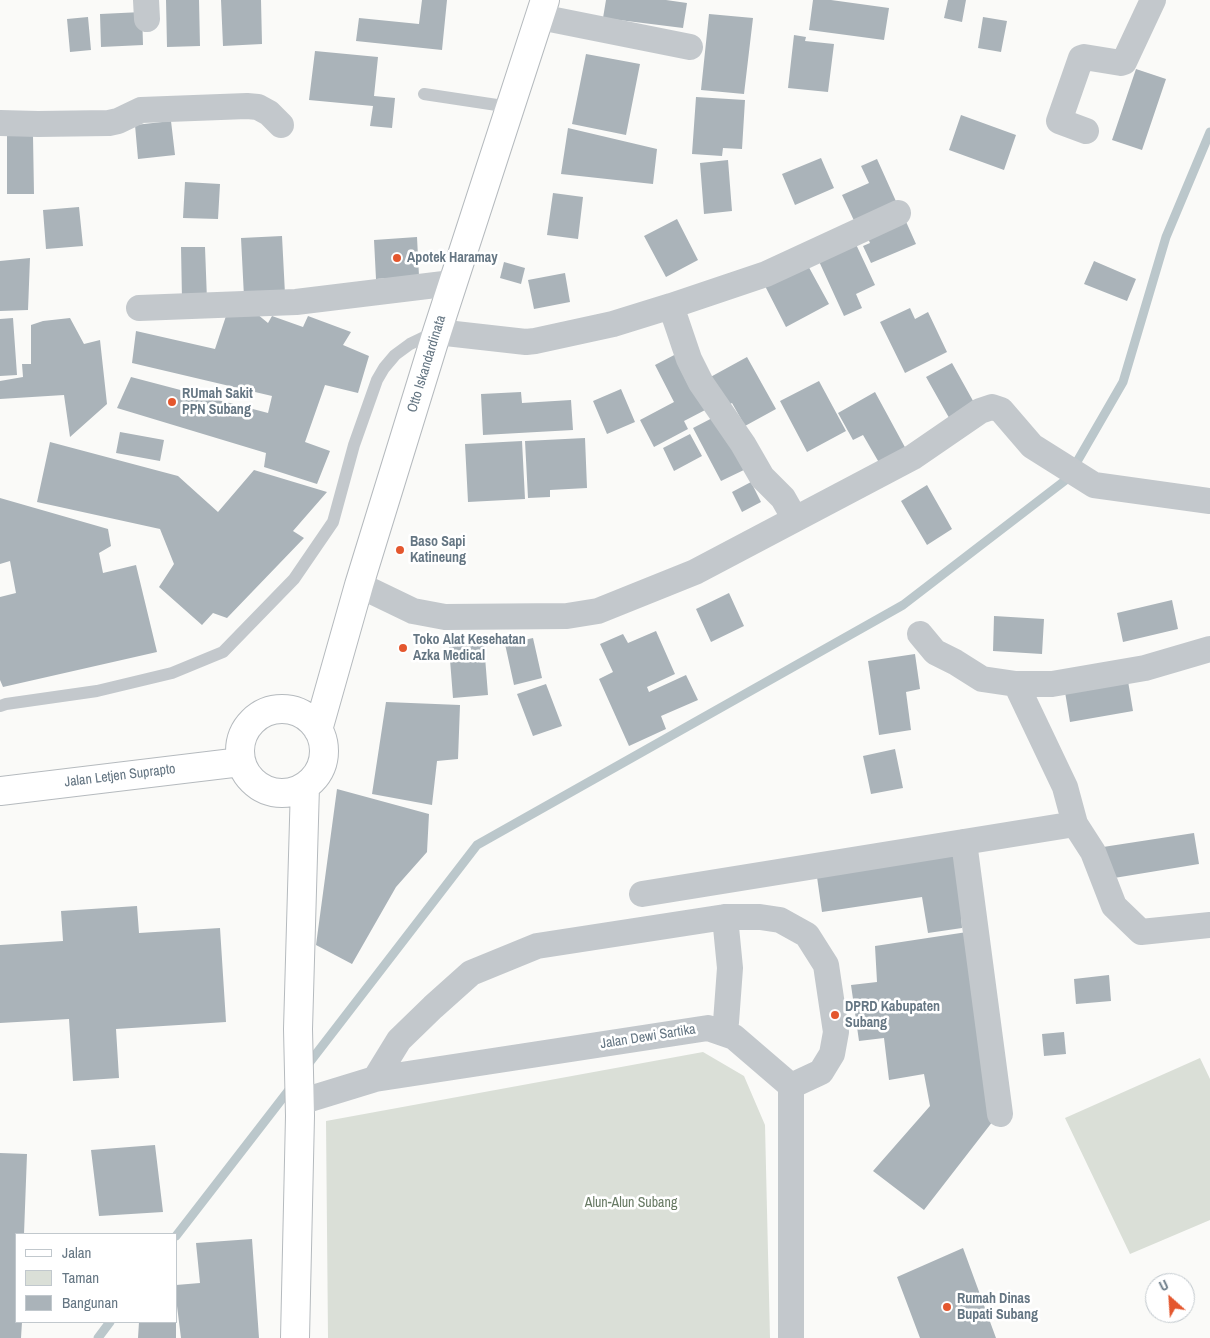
<!DOCTYPE html>
<style>
body{margin:0}
#map{position:relative;width:1210px;height:1338px;overflow:hidden;background:#fafaf8;font-family:"Archivo Narrow",sans-serif}
canvas{display:block}
.legend{position:absolute;left:15px;top:1233px;width:162px;height:90px;box-sizing:border-box;background:#fff;border:1px solid #c1c8cd;margin:0;padding:6px 9px;list-style:none;font-size:15px;color:#657683}
.legend li{display:flex;align-items:center;gap:10px;height:25px}
.legend b{width:25px;border:1px solid #c1c8cd}
.north{position:absolute;left:1145px;top:1273px;width:50px;height:50px;box-sizing:border-box;background:#fff;border:1px solid #c1c8cd;border-radius:50%;rotate:334deg;font-size:14px;font-weight:700;line-height:20px;text-align:center;color:#657683}
.north::after{content:'';display:block;margin:auto;width:18px;height:22px;background:#e4572e;clip-path:polygon(50% 0,100% 100%,50% 72%,0 100%)}
</style>
<div id="map">
<canvas width="1210" height="1338"></canvas>
<ul class="legend">
<li><b style="height:6px;background:#fff"></b>Jalan</li>
<li><b style="height:14px;background:#dadfd7"></b>Taman</li>
<li><b style="height:14px;background:#aab3b9"></b>Bangunan</li>
</ul>
<div class="north">U</div>
</div>
<script>
const c = document.querySelector('canvas').getContext('2d');
c.lineJoin = 'round';
function fillPath(path, color) { c.fillStyle = color; c.fill(path, 'evenodd'); }
const toPath = rows => new Path2D(rows.map(r => 'M' + r).join(''));
function trace(path, color, width, dash) { c.strokeStyle = color; c.lineWidth = width; c.lineCap = dash ? 'butt' : 'round'; c.setLineDash(dash || []); c.stroke(path); }
function label(font, color, halo, rows, align = 'center') {
  c.font = font + ' "Archivo Narrow",sans-serif'; c.lineWidth = 5; c.setLineDash([]); c.textBaseline = 'middle'; c.strokeStyle = halo; c.fillStyle = color; for (const [text, x, y, turn = 0] of rows) {
    c.save(); c.translate(x, y); c.rotate((+turn || 0) * Math.PI / 180); c.textAlign = isNaN(turn) ? turn : align; if (halo) c.strokeText(text, 0, 0); c.fillText(text, 0, 0); c.restore();
  }
}
fillPath(toPath([
 [703,1052,744,1076,765,1125,770,1338,328,1338,326,1121],
 [1200,1058,1210,1079,1210,1220,1130,1254,1065,1118]
]), '#dadfd7');
trace(toPath([
 [306,1067,477,845,903,605,1067,479,1123,382,1166,237,1210,132],
 [176,1236,292,1086],
 [98,1338,110,1322]
]), '#bbc7cb', 9);
fillPath(toPath([
 [166,0,199,0,200,46,167,47],
 [221,0,261,0,262,44,223,46],
 [422,0,447,0,442,50,356,41,359,18,419,24],
 [606,0,666,0,687,3,683,28,603,18],
 [813,0,831,0,889,8,884,40,809,30],
 [948,0,966,0,962,22,944,18],
 [142,12,143,45,101,47,100,14],
 [709,14,753,18,744,94,701,90],
 [88,17,91,50,70,52,67,19],
 [983,17,1007,21,1001,52,978,48],
 [794,35,806,37,805,41,834,44,828,92,788,88],
 [315,51,378,57,374,96,395,98,392,128,370,126,373,106,309,100],
 [586,54,640,64,626,135,572,124],
 [1136,69,1166,79,1142,150,1112,140],
 [696,97,745,100,742,149,723,148,722,156,692,154],
 [961,115,1016,135,1004,170,949,150],
 [171,121,175,155,138,159,135,125],
 [568,128,657,149,653,184,561,174],
 [7,136,33,136,34,194,7,194],
 [821,158,834,188,795,205,782,174],
 [877,159,899,208,857,227,842,195,869,183,861,166],
 [728,160,732,211,704,214,700,163],
 [185,182,220,184,218,219,183,218],
 [553,193,583,197,578,239,547,235],
 [79,207,83,246,46,249,43,210],
 [903,215,916,244,871,263,863,246,870,243,865,232],
 [677,219,698,260,666,277,644,236],
 [282,236,285,294,244,297,241,238],
 [417,237,419,276,376,279,374,240],
 [854,240,875,285,856,294,862,308,844,316,817,257],
 [181,247,205,247,207,300,182,300],
 [30,258,28,310,0,311,0,261],
 [1094,261,1136,279,1127,301,1084,284],
 [504,262,525,268,521,284,500,278],
 [806,262,829,304,786,327,764,284],
 [565,273,570,302,534,309,528,280],
 [910,308,915,319,928,312,947,352,905,373,880,322],
 [257,314,268,323,272,316,303,327,308,316,351,332,343,345,369,356,358,393,325,385,305,442,330,451,317,484,264,467,266,453,117,408,131,377,268,413,272,396,132,363,136,331,215,349,226,316],
 [13,318,17,375,0,376,0,319],
 [70,318,84,344,100,340,107,404,70,437,64,395,0,399,0,381,23,377,22,364,31,364,31,325,43,321],
 [680,352,709,408,684,421,688,429,654,447,640,420,674,402,655,365],
 [747,357,776,409,745,426,732,403,721,409,705,380],
 [952,363,977,408,952,423,926,377],
 [819,381,846,431,807,452,780,401],
 [621,389,635,422,607,434,593,401],
 [521,392,522,403,571,400,573,430,483,435,481,394],
 [875,392,907,451,881,466,863,435,853,440,838,413],
 [720,414,748,468,721,481,693,428],
 [120,432,164,440,160,461,116,453],
 [690,434,702,456,674,471,663,448],
 [585,438,587,488,550,490,550,497,528,498,525,441],
 [522,441,525,499,468,502,465,444],
 [50,442,178,476,218,512,254,470,327,492,293,531,304,538,227,618,213,613,202,625,159,587,174,564,160,529,37,502],
 [751,482,761,502,742,512,732,492],
 [927,485,952,529,927,545,901,501],
 [0,498,108,529,111,546,99,553,103,573,136,565,157,652,3,687,0,680,0,597,16,593,10,561,0,564],
 [729,593,744,626,711,642,696,609],
 [1172,600,1178,629,1123,642,1117,613],
 [994,616,1044,619,1042,654,993,651],
 [656,631,675,674,647,687,649,692,686,675,698,700,661,716,666,729,629,746,599,679,613,672,600,644,623,634,628,643],
 [533,638,542,678,514,685,505,644],
 [484,644,488,695,453,698,449,647],
 [915,654,920,689,906,692,911,730,879,735,868,661],
 [1128,681,1133,711,1070,722,1065,692],
 [546,684,562,726,533,736,517,694],
 [386,702,460,705,458,759,437,761,432,805,372,794],
 [895,749,903,788,871,794,863,756],
 [337,789,429,814,427,852,396,887,352,964,316,945],
 [1194,833,1199,864,1108,879,1103,847],
 [957,848,962,928,928,933,922,897,822,912,816,870],
 [137,906,139,933,220,928,226,1022,116,1029,119,1078,73,1081,69,1019,0,1023,0,945,63,941,61,911],
 [967,932,993,1121,924,1210,873,1171,930,1106,924,1074,889,1080,884,1038,859,1041,851,985,877,982,875,946],
 [1109,975,1111,1001,1076,1004,1074,979],
 [1064,1032,1066,1054,1044,1056,1042,1034],
 [155,1145,163,1212,99,1216,91,1150],
 [0,1153,27,1154,24,1234,16,1234,16,1322,22,1322,21,1338,0,1338],
 [252,1239,259,1338,181,1338,176,1298,176,1285,200,1283,196,1243],
 [963,1248,996,1338,920,1338,897,1277],
 [139,1322,176,1322,176,1338,138,1338]
]), '#aab3b9');
const primary = toPath([
 '240 751a42 42 0 1 1 84 0a42 42 0 1 1-84 0Z',
 [318,730,359,585,437,332,545,0],
 [0,791,241,762],
 [295,1338,300,1116,298,1029,305,786]
]);
trace(primary, '#b5babe', 30);
trace(toPath([
 [424,94,510,107],
 [0,706,6,704,97,691,172,673,223,652,294,579,333,522,354,445,377,380,384,368,395,355,410,344,435,332]
]), '#c3c8cc', 12);
trace(toPath([
 [146,0,147,19],
 [540,17,690,47],
 [0,123,38,124,109,123,118,121,141,110,247,106,258,107,269,113,281,125],
 [1086,131,1059,121,1081,58,1084,57,1121,63,1124,62,1153,0],
 [671,306,689,359,701,383,743,444,762,477,783,498,795,519],
 [139,308,296,302,452,283],
 [437,332,526,342,535,341,613,324,671,306,766,274,898,213],
 [359,585,413,611,445,617,567,616,598,611,695,572,913,457,980,411,992,407,1001,410,1032,446,1094,485,1210,501],
 [920,634,935,652,955,662,982,679,1016,684,1052,684,1145,668,1210,649],
 [1016,684,1065,787,1075,824],
 [964,842,1000,1114],
 [642,894,1075,824,1093,852,1114,906,1141,932,1210,925],
 [723,1033,726,1022,730,968,725,917],
 [375,1079,399,1040,433,1007,471,973,537,946,725,917,760,917,780,920,807,935,826,965,836,1032,832,1054,821,1072,791,1086],
 [300,1102,375,1079,708,1028,734,1037,791,1086,791,1338]
]), '#c3c8cc', 26);
trace(primary, '#fff', 28);
for (const [x, y, r, color] of [
 [397,258,5,"#e4572e"],
 [172,402,5,"#e4572e"],
 [400,550,5,"#e4572e"],
 [403,648,5,"#e4572e"],
 [835,1015,5,"#e4572e"],
 [947,1307,5,"#e4572e"]
]) { const dot = new Path2D(); dot.arc(x, y, r, 0, 2 * Math.PI); c.fillStyle = color; c.fill(dot); trace(dot, '#fff', 2); }
label('bold 14px', '#657683', '#fff', [
 ["Apotek Haramay",407,258],
 ["RUmah Sakit",182,394],
 ["PPN Subang",182,410],
 ["Baso Sapi",410,542],
 ["Katineung",410,558],
 ["Toko Alat Kesehatan",413,640],
 ["Azka Medical",413,656],
 ["DPRD Kabupaten",845,1007],
 ["Subang",845,1023],
 ["Rumah Dinas",957,1299],
 ["Bupati Subang",957,1315]
], 'left');
label('14px', '#657683', '#fff', [
 ["Otto Iskandardinata",427,364,-73],
 ["Jalan Letjen Suprapto",120,776,-7],
 ["Jalan Dewi Sartika",648,1037,-9]
]);
label('14px', '#687a64', '#fff', [
 ["Alun-Alun Subang",631,1203]
]);
</script>
